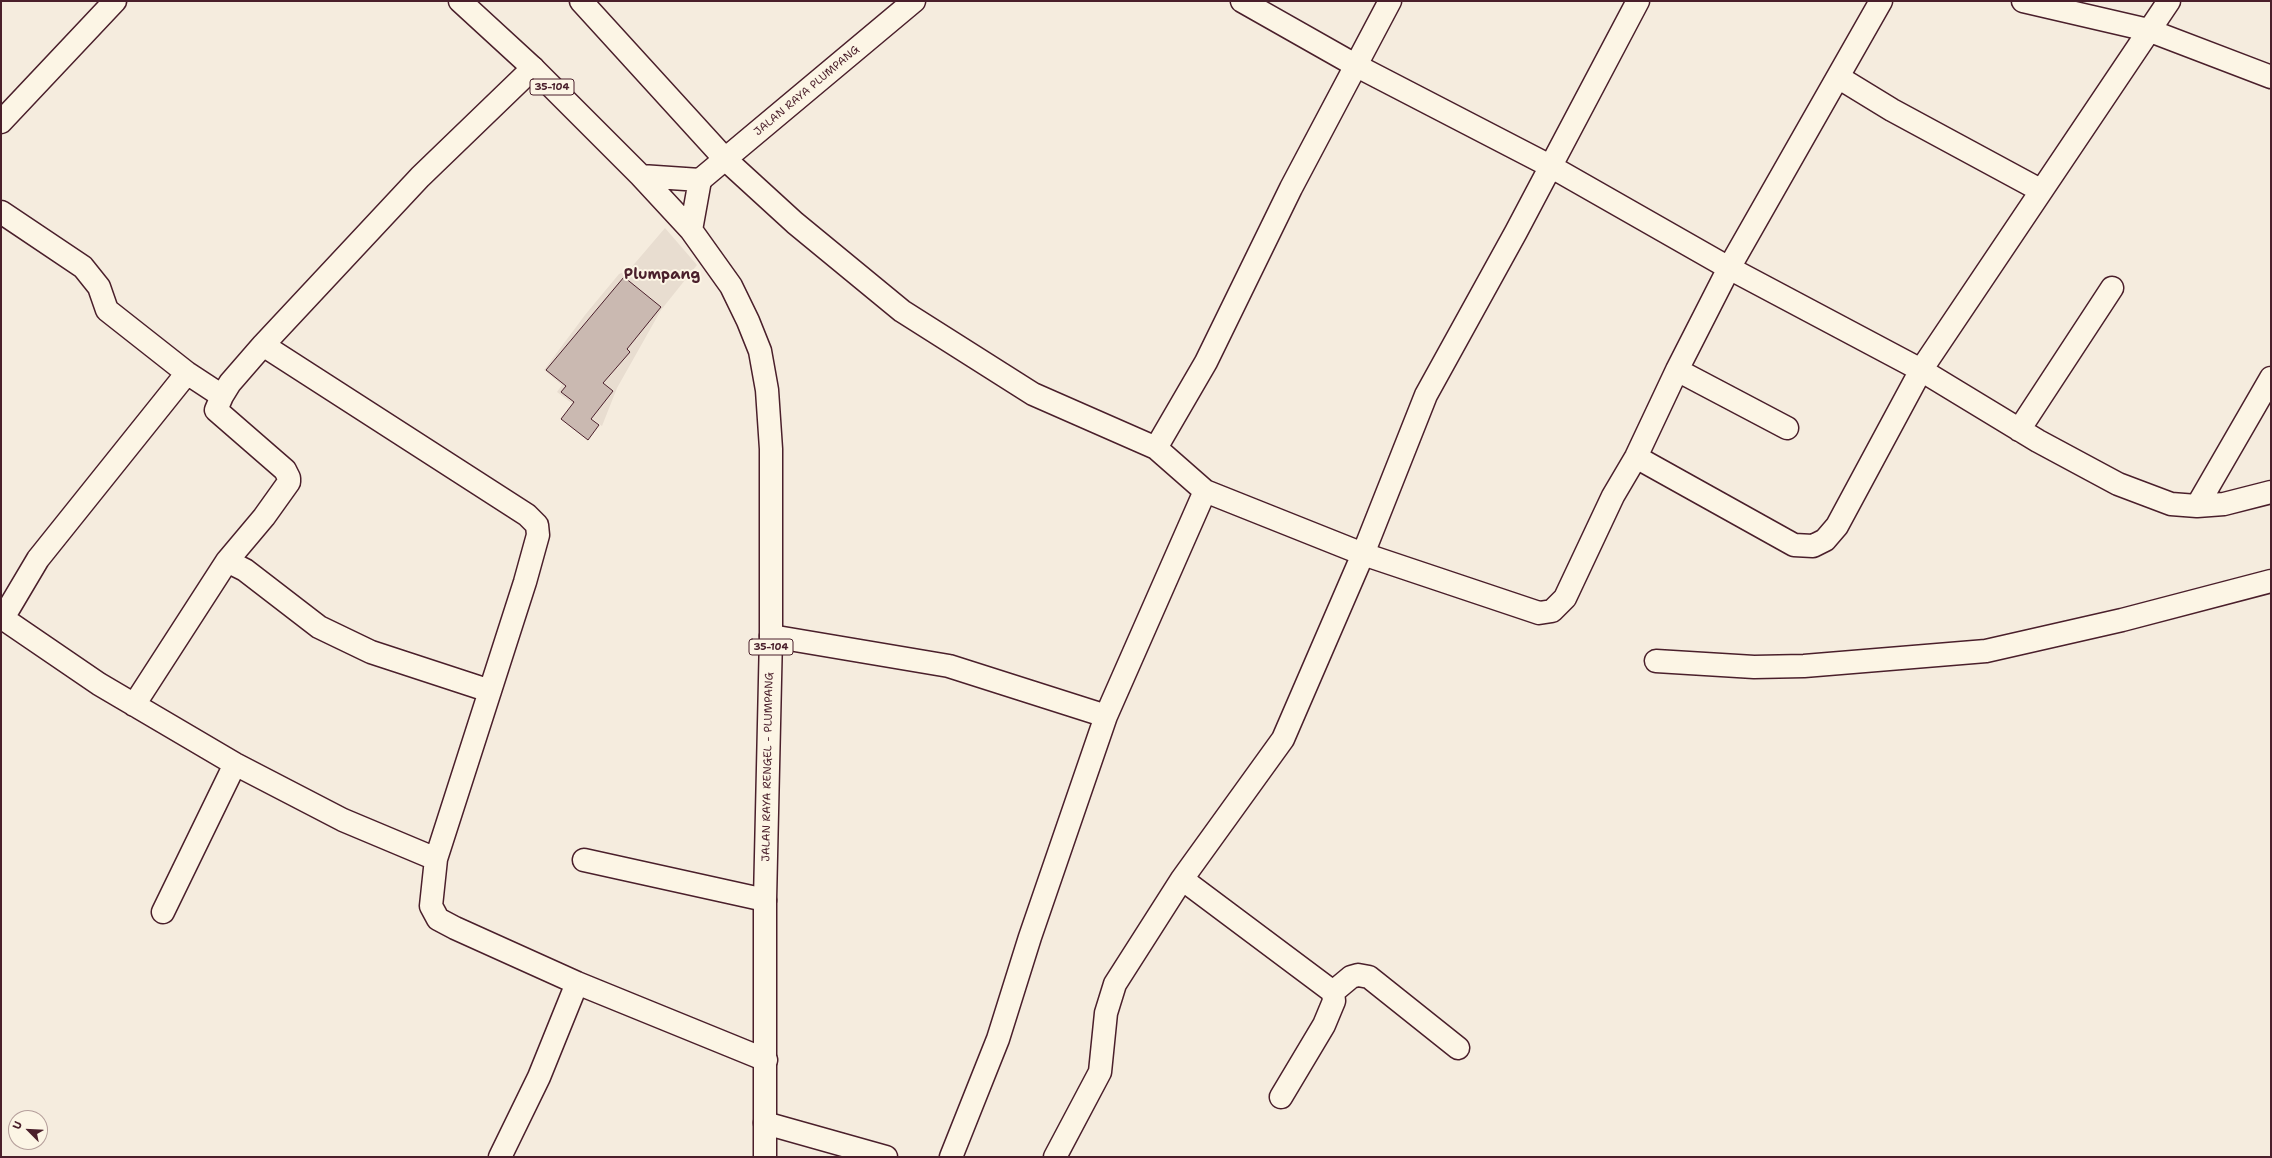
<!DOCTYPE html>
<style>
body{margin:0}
#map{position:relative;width:2272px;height:1158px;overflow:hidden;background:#f5ecde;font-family:"Shantell Sans",sans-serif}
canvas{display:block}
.frame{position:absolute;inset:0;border:2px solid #4a1f2b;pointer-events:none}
.north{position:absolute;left:8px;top:1110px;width:40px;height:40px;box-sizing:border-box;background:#fcf5e5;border:1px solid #b59f9b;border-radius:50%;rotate:294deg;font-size:11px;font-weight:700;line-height:16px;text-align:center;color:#4a1f2b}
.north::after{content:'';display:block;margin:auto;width:14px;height:18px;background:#4a1f2b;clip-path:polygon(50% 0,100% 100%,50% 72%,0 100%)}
</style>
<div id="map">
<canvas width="2272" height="1158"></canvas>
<div class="frame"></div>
<div class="north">U</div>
</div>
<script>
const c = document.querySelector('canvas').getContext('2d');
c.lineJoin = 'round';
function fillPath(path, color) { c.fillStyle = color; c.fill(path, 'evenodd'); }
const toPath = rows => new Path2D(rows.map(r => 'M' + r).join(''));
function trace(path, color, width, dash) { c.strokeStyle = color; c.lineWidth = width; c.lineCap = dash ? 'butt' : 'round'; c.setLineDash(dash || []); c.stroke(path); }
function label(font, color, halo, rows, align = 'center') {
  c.font = font + ' "Shantell Sans",sans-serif'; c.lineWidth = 4; c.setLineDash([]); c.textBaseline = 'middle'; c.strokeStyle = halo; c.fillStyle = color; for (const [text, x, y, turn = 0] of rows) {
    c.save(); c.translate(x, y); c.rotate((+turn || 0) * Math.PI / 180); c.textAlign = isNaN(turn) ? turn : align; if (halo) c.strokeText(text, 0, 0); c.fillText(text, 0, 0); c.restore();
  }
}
fillPath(toPath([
 [665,228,697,265,661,310,617,388,602,426,557,392,562,385,544,370,585,315,619,274,630,269]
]), '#e8ddd0');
const building = toPath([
 [624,277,661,307,627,349,630,352,603,383,613,391,591,419,599,425,588,440,561,419,574,402,561,392,566,386,546,370,624,277]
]);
fillPath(building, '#cab9b1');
trace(building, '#4a1f2b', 1);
const minor = toPath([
 [581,1,725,159,795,223,902,311,1033,394,1156,448,1205,491,1363,554,1539,613,1552,611,1565,598,1613,496,1636,457,1677,370,1729,268,1881,1],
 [1242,1,1355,65,1550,166,1729,268,1921,370,2038,441,2118,484,2171,504,2197,506,2224,504,2271,492],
 [2023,1,2148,30,2271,77],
 [1838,77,1892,110,2040,190],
 [1,122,115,1],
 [700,180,914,1],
 [1,212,83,267,99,287,107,310,187,373,222,396],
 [263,345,527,515,537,525,538,535,525,582,436,859,431,906,438,919,455,928,577,983,766,1060],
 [1677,370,1787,428],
 [2019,430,2112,288],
 [1156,448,1206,362,1291,188,1390,1],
 [1636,457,1794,545,1813,546,1825,540,1837,526,1921,370,2169,1],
 [2197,506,2271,378],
 [1,617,99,684,235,764,343,820,436,859],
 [3,618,38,559,187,373],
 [771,636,949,666,1106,716],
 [1656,661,1754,667,1804,666,1986,651,2122,620,2271,581],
 [490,691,371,652,319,627,245,570,227,561,264,517,289,482,289,478,285,470,216,410,222,396,230,383,263,345,420,177,533,68],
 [134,705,227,561],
 [584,860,765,900],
 [1182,879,1333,992,1334,1001,1324,1025,1281,1097],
 [163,912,235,764],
 [1333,992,1351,977,1358,975,1369,977,1458,1048],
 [765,1123,886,1157],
 [500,1157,539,1077,577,983],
 [951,1157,998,1039,1030,937,1106,716,1205,491],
 [1055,1157,1100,1072,1106,1013,1115,984,1182,879,1283,739,1363,554,1426,395,1516,232,1638,1]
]);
const major = toPath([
 [460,1,533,68,641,176,691,230,731,286,748,321,760,351,767,390,771,449,771,636,765,900,765,1157],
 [641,176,700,180,691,230]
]);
trace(minor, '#4a1f2b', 25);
trace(major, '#4a1f2b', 25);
trace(minor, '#fcf5e5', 22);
trace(major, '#fcf5e5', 22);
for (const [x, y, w] of [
 [552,87,44],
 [771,647,44]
]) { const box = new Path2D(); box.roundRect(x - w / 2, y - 8, w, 16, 3); c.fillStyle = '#fcf5e5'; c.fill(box); trace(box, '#4a1f2b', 1); }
label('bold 10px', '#4a1f2b', null, [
 ["35-104",552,87],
 ["35-104",771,647]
]);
label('11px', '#4a1f2b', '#fcf5e5', [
 ["JALAN RAYA PLUMPANG",807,91,-40],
 ["JALAN RAYA RENGEL - PLUMPANG",768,767,-89]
]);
label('bold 15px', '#4a1f2b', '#fcf5e5', [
 ["Plumpang",662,275]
]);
</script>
